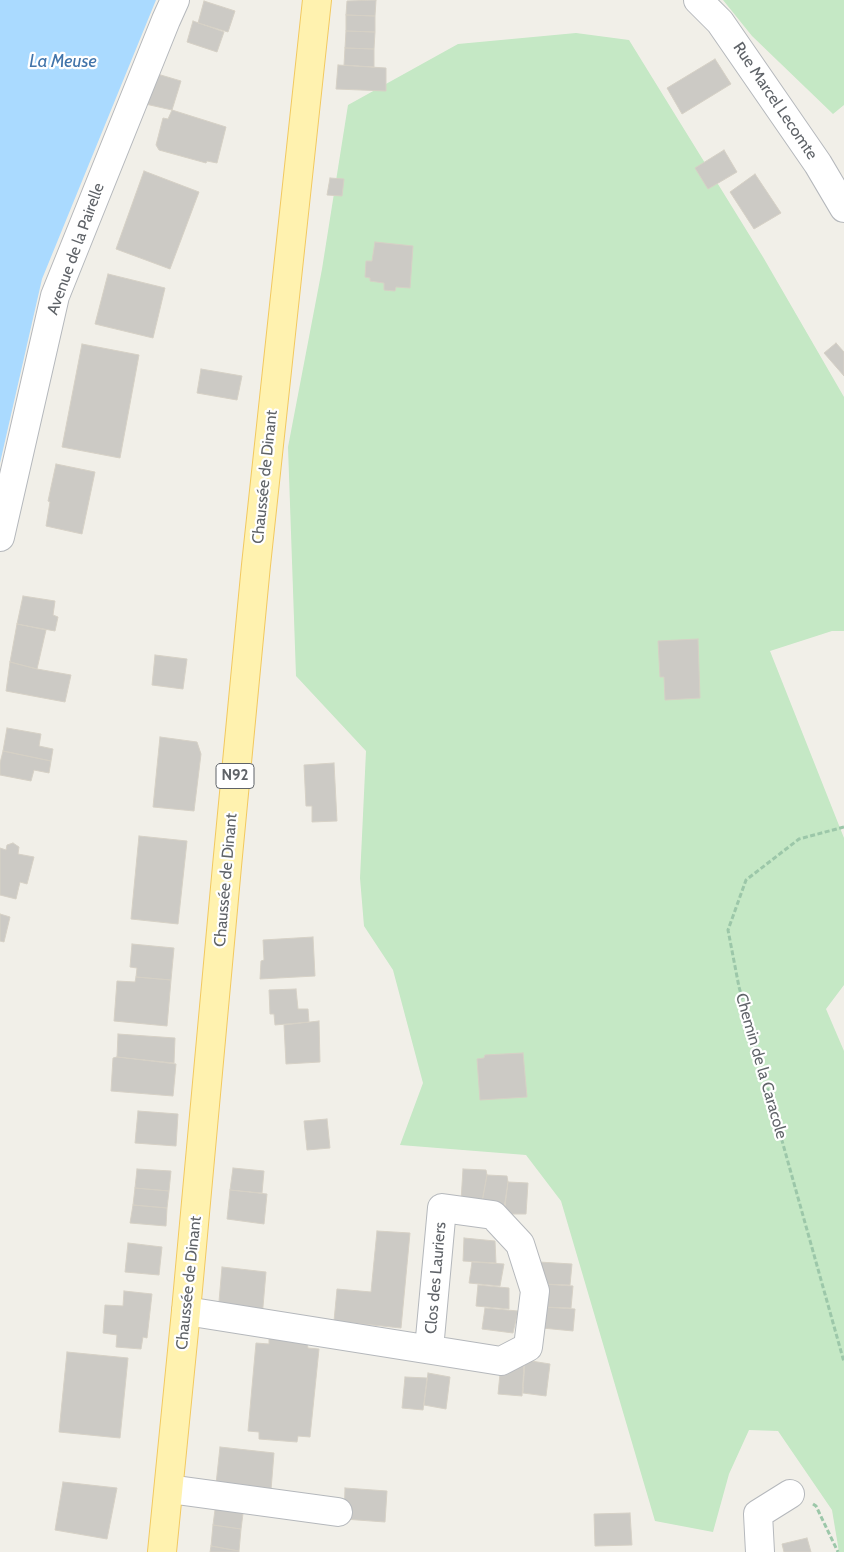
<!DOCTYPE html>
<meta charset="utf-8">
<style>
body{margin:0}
canvas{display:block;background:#f1efe8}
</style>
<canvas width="844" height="1552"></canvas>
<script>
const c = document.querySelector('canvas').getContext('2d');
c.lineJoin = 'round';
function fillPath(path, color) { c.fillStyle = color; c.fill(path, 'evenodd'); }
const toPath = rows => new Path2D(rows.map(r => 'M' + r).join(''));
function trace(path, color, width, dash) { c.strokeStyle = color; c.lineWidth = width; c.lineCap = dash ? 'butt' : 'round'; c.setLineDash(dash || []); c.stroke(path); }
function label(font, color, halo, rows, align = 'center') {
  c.font = font + ' Cabin,sans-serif'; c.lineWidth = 4.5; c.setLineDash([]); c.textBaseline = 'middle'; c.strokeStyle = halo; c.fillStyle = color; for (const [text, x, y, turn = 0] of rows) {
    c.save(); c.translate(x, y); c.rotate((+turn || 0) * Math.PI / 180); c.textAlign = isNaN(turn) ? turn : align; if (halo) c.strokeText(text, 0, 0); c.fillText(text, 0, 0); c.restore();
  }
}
fillPath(toPath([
 [723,0,844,0,844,105,833,114,752,36],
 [576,33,629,40,763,257,844,397,844,631,832,631,770,651,844,838,844,985,826,1009,844,1051,844,1552,839,1552,832,1510,778,1431,749,1430,729,1474,713,1532,655,1521,561,1201,526,1155,400,1145,423,1083,393,970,364,926,360,878,366,751,296,676,288,447,322,269,348,105,458,44]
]), '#c5e8c5');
fillPath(toPath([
 [0,0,156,0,42,279,0,463]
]), '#aadaff');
const building = toPath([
 [376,0,375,16,346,15,347,1,376,0],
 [204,1,235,11,228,32,198,23,204,1],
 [346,15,375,16,375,32,346,31,346,15],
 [193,21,224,32,217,52,187,42,193,21],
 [346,31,375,32,374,49,345,48,346,31],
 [345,48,374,49,374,67,344,65,345,48],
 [715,59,731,84,682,114,667,88,715,59],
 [338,65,386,68,386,91,336,89,338,65],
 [154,73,181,81,172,110,141,103,154,73],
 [172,110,226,127,217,163,207,161,206,163,159,150,156,145,163,118,168,119,172,110],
 [724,150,737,172,708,189,695,168,724,150],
 [144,171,199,192,170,269,116,249,144,171],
 [755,174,781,213,754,229,730,192,755,174],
 [330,178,344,179,342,196,327,195,330,178],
 [375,242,413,246,410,288,396,287,395,291,384,290,384,283,370,281,370,278,365,277,366,261,372,261,375,242],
 [108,274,165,288,153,338,95,324,108,274],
 [836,343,844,352,844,376,824,353,836,343],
 [82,344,139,355,120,458,62,447,82,344],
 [201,369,242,376,237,400,197,393,201,369],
 [56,464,95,472,82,534,46,526,50,502,48,501,56,464],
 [23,596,55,601,53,615,58,617,55,631,17,624,23,596],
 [17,624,46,630,37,669,10,662,17,624],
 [698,639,700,698,665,700,664,677,660,677,658,641,698,639],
 [155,655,187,659,183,689,152,685,155,655],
 [10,662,37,669,71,675,65,702,6,691,10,662],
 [7,728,41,734,39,746,53,749,51,761,3,751,7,728],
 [160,737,197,742,201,754,194,811,153,807,160,737],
 [3,751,51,761,49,773,34,770,31,781,0,775,0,763,3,751],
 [334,763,337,821,312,822,312,806,306,806,304,765,334,763],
 [139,836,187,841,178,924,131,919,139,836],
 [13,843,19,847,18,854,34,857,27,884,20,882,16,899,0,895,0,848,6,850,7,845,13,843],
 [0,914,10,917,4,942,0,941,0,914],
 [313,937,315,976,260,979,261,961,264,960,263,940,313,937],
 [132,944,174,948,171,980,136,977,137,968,130,967,132,944],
 [136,977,171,980,167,1026,114,1021,117,981,135,982,136,977],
 [296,989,298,1009,308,1009,309,1022,275,1025,274,1014,270,1014,269,990,296,989],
 [319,1021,320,1062,286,1064,284,1025,319,1021],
 [118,1034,175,1038,174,1063,117,1057,118,1034],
 [523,1053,527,1097,480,1100,477,1059,484,1058,485,1055,523,1053],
 [117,1057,176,1064,173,1096,111,1091,113,1058,117,1057],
 [138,1111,178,1114,176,1146,135,1143,138,1111],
 [327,1119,330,1148,307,1150,304,1121,327,1119],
 [233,1168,264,1171,262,1193,230,1190,233,1168],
 [137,1169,171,1171,169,1191,135,1188,137,1169],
 [463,1169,486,1170,487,1175,482,1202,461,1201,463,1169],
 [487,1175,507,1176,508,1182,504,1208,482,1202,487,1175],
 [508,1182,528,1183,526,1214,504,1214,508,1182],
 [135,1188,169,1191,167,1208,133,1205,135,1188],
 [230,1190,267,1194,264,1224,227,1219,230,1190],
 [133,1205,167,1208,166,1226,130,1223,133,1205],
 [377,1231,410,1233,401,1328,334,1321,337,1289,371,1292,377,1231],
 [464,1238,495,1241,496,1263,463,1261,464,1238],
 [128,1243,162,1247,159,1275,125,1272,128,1243],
 [472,1262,504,1264,500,1286,469,1283,472,1262],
 [539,1262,572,1264,570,1285,542,1284,539,1262],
 [222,1267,266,1272,262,1318,218,1313,222,1267],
 [542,1284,573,1286,571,1308,543,1307,542,1284],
 [478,1285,509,1288,509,1309,476,1306,478,1285],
 [124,1291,152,1294,147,1338,143,1337,141,1349,116,1347,117,1335,103,1333,105,1305,123,1306,124,1291],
 [543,1307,575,1309,573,1331,542,1328,543,1307],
 [485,1308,518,1311,513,1333,482,1329,485,1308],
 [269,1338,307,1342,308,1348,319,1349,310,1437,298,1436,297,1442,259,1439,259,1432,248,1431,256,1343,269,1344,269,1338],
 [67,1352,128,1358,120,1438,59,1432,67,1352],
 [525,1360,550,1364,546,1396,523,1393,525,1360],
 [501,1364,524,1364,522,1396,498,1394,501,1364],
 [428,1373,450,1377,446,1409,424,1405,428,1373],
 [405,1377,427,1378,423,1410,402,1408,405,1377],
 [220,1447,274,1453,271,1490,216,1484,220,1447],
 [63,1482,117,1488,107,1539,55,1530,63,1482],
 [345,1488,387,1491,385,1522,344,1519,345,1488],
 [216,1502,244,1506,241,1529,213,1525,216,1502],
 [630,1513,632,1545,595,1546,594,1514,630,1513],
 [213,1525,241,1529,239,1551,211,1546,213,1525],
 [807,1538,811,1552,784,1552,782,1544,807,1538],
 [211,1546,239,1551,239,1552,210,1552,211,1546]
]);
fillPath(building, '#cccac5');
trace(building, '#d6d1c6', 1);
const minor = toPath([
 [698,0,720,22,818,164,844,208],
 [0,537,55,296,166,20,175,0],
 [186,1311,501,1361,528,1347,535,1291,520,1244,493,1215,442,1208,429,1349],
 [169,1489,338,1512],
 [760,1552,758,1514,790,1494]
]);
const major = toPath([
 [162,1552,186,1311,227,866,256,565,317,0]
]);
trace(minor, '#b5b8bc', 30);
trace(major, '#f2c960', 30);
trace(toPath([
 [844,827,799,839,746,880,728,930,739,987,844,1362],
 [813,1504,816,1506,838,1552]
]), '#9cc7a9', 3, [5, 2.5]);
trace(minor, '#fff', 28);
trace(major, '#fff2af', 28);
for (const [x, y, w] of [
 [235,776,38]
]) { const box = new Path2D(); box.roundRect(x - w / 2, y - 12.5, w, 25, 4); c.fillStyle = '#fff'; c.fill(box); trace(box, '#5f6368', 1); }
label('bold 15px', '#5f6368', null, [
 ["N92",235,776]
]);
label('16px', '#5f6368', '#fff', [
 ["Rue Marcel Lecomte",775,101,56],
 ["Avenue de la Pairelle",76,249,-70],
 ["Chaussée de Dinant",265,477,-84],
 ["Chaussée de Dinant",226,880,-85],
 ["Chemin de la Caracole",761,1066,74],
 ["Clos des Lauriers",436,1278,-85],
 ["Chaussée de Dinant",189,1283,-84]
]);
label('italic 18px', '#4174aa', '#fff', [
 ["La Meuse",63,62]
]);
</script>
